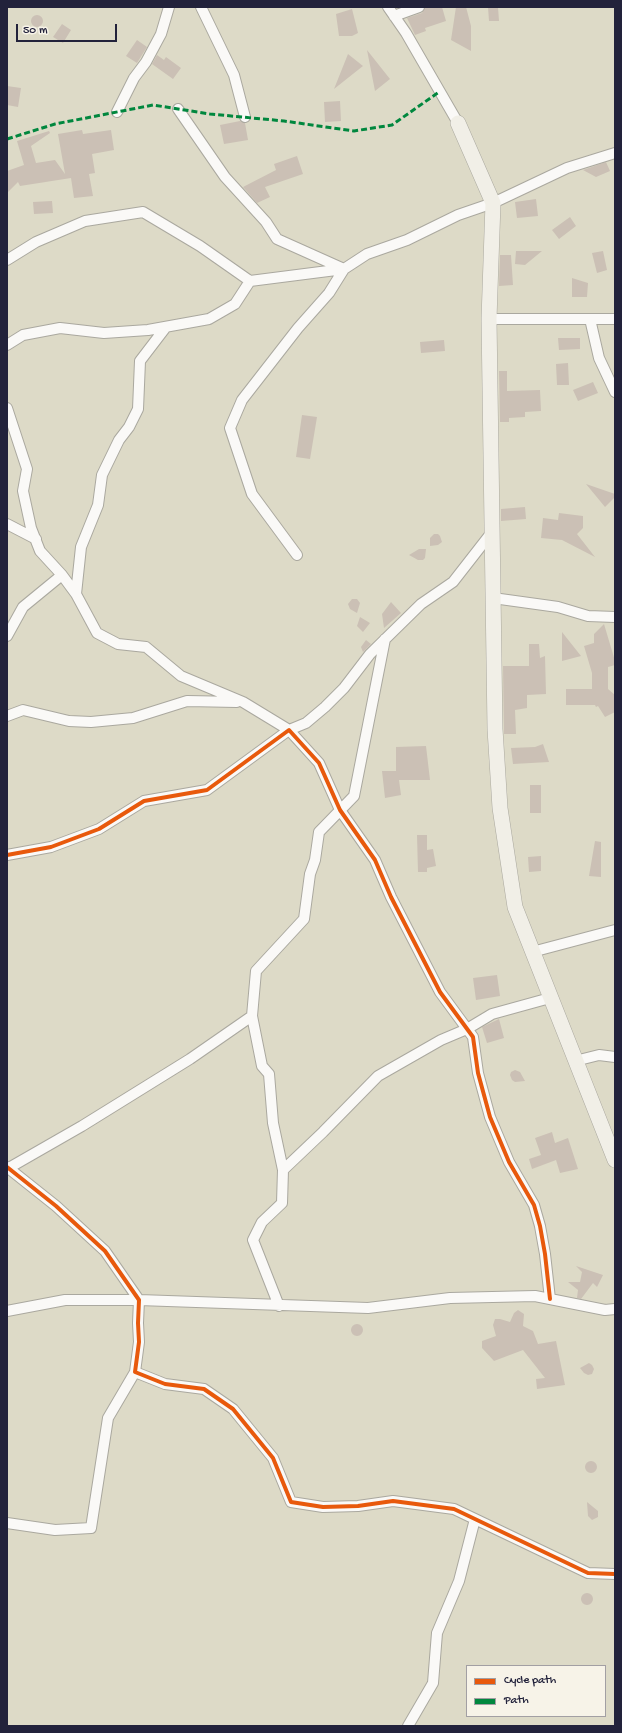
<!DOCTYPE html>
<style>
body{margin:0}
#map{position:relative;width:622px;height:1733px;overflow:hidden;background:#dddac7;font-family:"Gochi Hand",sans-serif}
canvas{display:block}
.frame{position:absolute;inset:0;border:8px solid #22223b;pointer-events:none}
.legend{position:absolute;left:466px;top:1665px;width:140px;height:52px;box-sizing:border-box;background:#f7f3e8;border:1px solid #a29fa3;margin:0;padding:5px 7px;list-style:none;font-size:12px;color:#22223b}
.legend li{display:flex;align-items:center;gap:8px;height:20px}
.legend b{width:20px;border:1px solid #a29fa3}
.scale{position:absolute;left:16px;top:24px;width:101px;height:18px;box-sizing:border-box;border:2px solid #22223b;border-top:0;padding-left:5px;font-size:12px;line-height:14px;white-space:nowrap;color:#22223b;-webkit-text-stroke:3px #f7f3e8;paint-order:stroke}
</style>
<div id="map">
<canvas width="622" height="1733"></canvas>
<div class="frame"></div>
<ul class="legend">
<li><b style="height:5px;background:#e8590c"></b>Cycle path</li>
<li><b style="height:5px;background:#00873e"></b>Path</li>
</ul>
<div class="scale">50 m</div>
</div>
<script>
const c = document.querySelector('canvas').getContext('2d');
c.lineJoin = 'round';
function fillPath(path, color) { c.fillStyle = color; c.fill(path, 'evenodd'); }
const toPath = rows => new Path2D(rows.map(r => 'M' + r).join(''));
function trace(path, color, width, dash) { c.strokeStyle = color; c.lineWidth = width; c.lineCap = dash ? 'butt' : 'round'; c.setLineDash(dash || []); c.stroke(path); }
fillPath(toPath([
 [425,7,442,7,446,21,425,28,426,31,415,35,407,18,422,13],
 [456,7,466,7,471,26,471,51,451,40],
 [488,7,498,7,499,21,489,21],
 [352,9,358,33,352,36,339,36,336,14],
 '31 21a6 6 0 1 1 12 0a6 6 0 1 1-12 0Z',
 [62,24,71,30,63,43,53,37],
 [137,40,147,47,137,63,126,56],
 [367,50,390,79,375,91],
 [348,54,363,66,334,89],
 [157,55,164,60,166,57,181,68,173,79,152,64],
 [7,86,21,88,18,107,7,105],
 [340,101,341,121,325,122,324,102],
 [240,121,245,123,248,140,224,144,220,125],
 [82,130,83,134,111,130,114,150,92,154,95,173,89,174,93,196,74,198,71,178,20,186,18,182,7,193,7,171,24,165,17,141,49,131,50,133,31,146,36,163,55,160,65,174,58,134],
 [297,156,303,174,265,187,270,197,257,203,243,187,276,170,274,164],
 [606,162,610,171,596,177,583,170],
 [536,199,538,216,517,218,515,202],
 [52,201,53,213,34,214,33,202],
 [570,217,576,226,559,239,552,230],
 [516,251,542,251,525,265,515,264],
 [603,251,607,270,597,273,592,253],
 [500,255,511,255,513,285,499,286],
 [572,278,588,283,587,297,572,297],
 [558,338,580,338,580,349,559,350],
 [444,340,445,351,421,353,420,342],
 [568,363,569,385,557,385,556,364],
 [499,371,507,371,507,391,540,390,541,411,525,412,525,417,509,418,509,422,500,422],
 [593,382,598,393,578,401,573,390],
 [302,415,317,417,310,459,296,457],
 [586,484,615,494,615,497,605,507],
 [525,507,526,519,501,521,501,509],
 [559,513,583,516,583,528,577,534,595,557,562,540,541,538,543,518,558,520],
 [434,534,438,534,440,536,442,542,438,545,430,546,430,538],
 [419,549,426,549,425,558,423,560,418,560,409,555],
 [352,599,357,599,360,603,357,613,350,609,348,604],
 [391,602,401,613,384,628,382,614],
 [360,617,370,623,363,632,357,626],
 [604,624,615,661,615,665,608,667,608,689,615,695,615,712,605,717,598,706,596,707,595,705,566,705,566,689,592,689,592,673,584,646,594,643,594,634],
 [562,632,581,656,562,661],
 [366,640,371,644,363,652,361,647],
 [529,644,539,644,540,658,545,656,546,694,527,695,527,708,515,710,516,734,504,734,503,666,529,666],
 [543,744,549,762,513,764,511,748,535,747],
 [426,746,430,780,399,780,401,795,385,798,382,771,396,771,396,747],
 [530,785,541,785,541,813,530,813],
 [417,835,427,835,427,850,433,849,436,866,427,868,427,872,418,872],
 [595,841,601,842,601,877,589,876],
 [541,856,541,871,529,872,528,857],
 [497,975,500,996,476,1000,473,978],
 [499,1019,504,1038,487,1043,482,1027],
 [515,1070,520,1072,525,1081,515,1082,512,1080,510,1075,511,1072],
 [552,1132,555,1143,568,1138,578,1169,560,1173,556,1160,532,1169,529,1159,541,1155,535,1138],
 [576,1266,603,1275,597,1287,593,1283,581,1299,577,1298,578,1290,568,1282,580,1282,582,1272],
 [518,1310,524,1314,523,1326,533,1331,538,1344,556,1341,565,1385,537,1389,536,1379,545,1378,523,1350,494,1361,482,1348,482,1341,496,1336,493,1325,495,1319,500,1319,510,1322,514,1313],
 '351 1330a6 6 0 1 1 12 0a6 6 0 1 1-12 0Z',
 [589,1363,592,1365,594,1369,592,1374,588,1375,584,1373,580,1368],
 '585 1467a6 6 0 1 1 12 0a6 6 0 1 1-12 0Z',
 [587,1502,598,1511,598,1517,592,1520,588,1516],
 '581 1599a6 6 0 1 1 12 0a6 6 0 1 1-12 0Z'
]), '#cbc0b5');
const street = toPath([
 [201,7,234,75,245,117],
 [388,7,406,33,458,123],
 [394,16,419,7],
 [178,109,225,177,266,222,277,239,344,269],
 [117,112,134,78,146,62,161,34,169,7],
 [7,260,36,242,85,221,143,212,200,246,250,281,344,269],
 [489,319,615,319],
 [590,319,599,358,615,392],
 [7,345,23,335,60,328,104,333,148,330,209,319,235,304,250,281],
 [7,408,27,469,23,491,31,528,40,551,62,575,76,594,97,633,118,644,146,647,181,676,243,702,289,730,306,723,325,707,344,688,370,654,421,604,453,582,492,532],
 [7,524,36,539],
 [297,555,252,494,230,428,242,400,298,328,329,293,344,269,367,254,407,240,458,215,493,203,567,168,615,153],
 [76,594,81,547,98,505,102,475,119,440,129,427,138,409,140,361,166,327],
 [493,598,558,607,588,616,615,617],
 [7,636,23,607,62,575],
 [7,716,23,710,69,721,91,722,133,718,187,701,237,702],
 [7,855,51,847,99,829,144,801,207,790,289,730,319,763,340,810,375,860,391,897,440,992,473,1037,478,1073,490,1117,509,1162,534,1205,540,1226,545,1254,550,1299],
 [532,952,615,930],
 [575,1061,599,1055,615,1057],
 [7,1167,56,1206,105,1251,139,1300,138,1323,139,1342,135,1372,165,1384,204,1389,233,1409,273,1458,291,1502,323,1507,358,1506,393,1501,454,1509,588,1573,615,1574],
 [7,1169,82,1126,190,1059,252,1016],
 [283,1170,323,1132,378,1076,441,1040,467,1029,492,1014,550,998],
 [279,1306,253,1240,262,1222,282,1203,283,1170,273,1123,269,1074,262,1066,252,1016,256,971,304,919,310,874,315,860,319,832,354,796,385,639],
 [7,1311,65,1300,139,1300,368,1308,450,1298,535,1296,605,1310,615,1309],
 [7,1523,55,1530,91,1528,108,1418,135,1372],
 [408,1726,433,1683,437,1633,459,1581,475,1519]
]);
const secondary = toPath([
 [458,123,493,203,489,319,495,729,500,808,515,907,615,1160]
]);
trace(street, '#aaa89f', 12);
trace(secondary, '#aaa89f', 16);
trace(street, '#faf9f7', 10);
trace(secondary, '#f1efe7', 15);
trace(toPath([
 [7,139,55,124,153,105,210,114,284,121,354,131,392,125,439,92]
]), '#00873e', 3, [6, 3]);
trace(toPath([
 [7,855,51,847,99,829,144,801,207,790,289,730,319,763,340,810,375,860,391,897,440,992,473,1037,478,1073,490,1117,509,1162,534,1205,540,1226,545,1254,550,1299],
 [7,1167,56,1206,105,1251,139,1300,138,1323,139,1342,135,1372,165,1384,204,1389,233,1409,273,1458,291,1502,323,1507,358,1506,393,1501,454,1509,588,1573,615,1574]
]), '#e8590c', 4);
</script>
